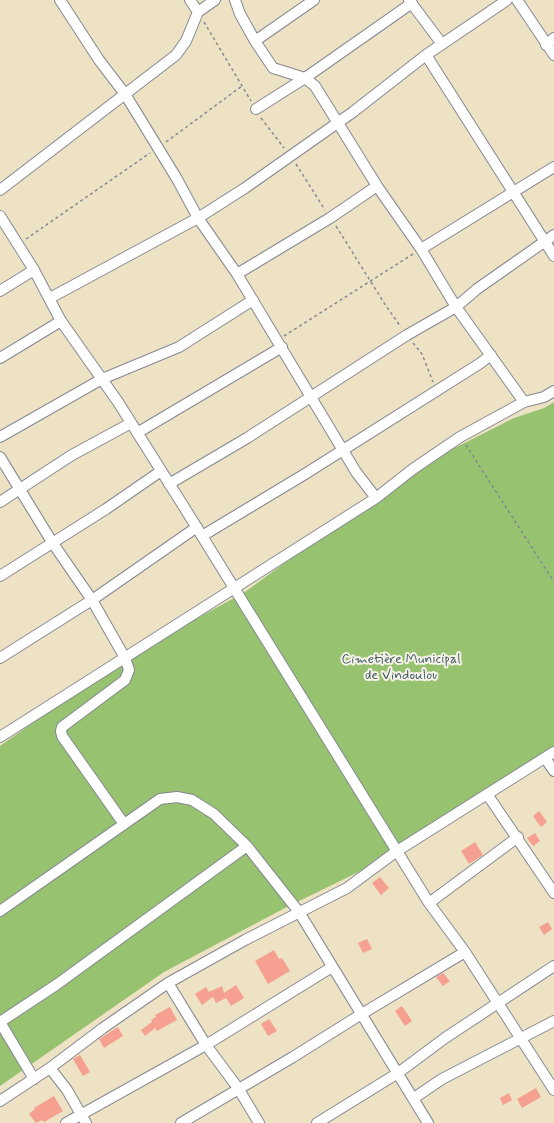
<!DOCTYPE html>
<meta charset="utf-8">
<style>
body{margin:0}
canvas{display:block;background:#eee2c4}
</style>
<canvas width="554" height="1123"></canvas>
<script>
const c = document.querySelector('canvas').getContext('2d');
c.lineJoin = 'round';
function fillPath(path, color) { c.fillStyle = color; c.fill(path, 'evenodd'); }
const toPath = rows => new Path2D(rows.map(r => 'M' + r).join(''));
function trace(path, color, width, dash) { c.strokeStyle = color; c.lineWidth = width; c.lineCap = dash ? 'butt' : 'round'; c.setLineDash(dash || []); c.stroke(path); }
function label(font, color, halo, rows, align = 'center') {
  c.font = font + ' Mynerve,sans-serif'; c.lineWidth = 4; c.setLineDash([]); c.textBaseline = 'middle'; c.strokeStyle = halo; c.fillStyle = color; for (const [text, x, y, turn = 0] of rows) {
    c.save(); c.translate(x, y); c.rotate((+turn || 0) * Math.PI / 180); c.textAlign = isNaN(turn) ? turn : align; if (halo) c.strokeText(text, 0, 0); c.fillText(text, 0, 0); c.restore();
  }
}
fillPath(toPath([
 [554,402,554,753,391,856,283,909,164,972,0,1086,0,746,125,658,245,592,413,469,514,418,544,408]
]), '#97c270');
fillPath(toPath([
 [539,811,547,822,541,827,533,816],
 [535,833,540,841,533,846,527,838],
 [475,842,483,855,469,864,461,851],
 [380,877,389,888,381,895,372,883],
 [548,922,552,929,544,935,539,927],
 [367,939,372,949,363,953,358,943],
 [274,950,279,959,282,958,290,971,268,984,255,961],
 [443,973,450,981,443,986,436,977],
 [236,985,244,998,231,1006,226,998,216,1003,213,997,202,1005,195,994,206,987,209,992,222,986,224,993],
 [402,1006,412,1021,405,1026,395,1011],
 [170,1007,177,1020,157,1031,155,1028,145,1036,141,1030,152,1022,151,1020,156,1017,155,1015],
 [269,1019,277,1031,268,1036,261,1024],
 [118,1027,123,1036,104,1048,99,1039],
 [80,1055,90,1072,83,1076,73,1059],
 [536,1088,541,1097,522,1108,517,1099],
 [509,1093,512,1100,503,1105,500,1098],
 [54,1096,63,1111,44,1122,42,1120,36,1123,29,1114,35,1109,34,1108]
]), '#f5a090');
const minor = toPath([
 [60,0,99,60,125,94,177,179,198,218,237,274,356,472,376,498],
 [190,0,198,12],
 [235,0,240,14,255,41,273,68,305,78,315,86,377,186,421,249,456,307,524,402],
 [409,0,442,44],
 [517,0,554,55],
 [255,41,314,0],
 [546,45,554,38],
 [426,55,554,256],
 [256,109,305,78,412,3],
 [0,190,176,55,186,41,198,12,215,0],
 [0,216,34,270,61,321,118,402,184,507,429,903,465,952,554,1090],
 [421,249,554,167],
 [237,274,330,218,377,186],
 [0,291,34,270],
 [50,298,198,218,245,188,353,112,426,55,507,0],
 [0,358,61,321],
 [137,433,282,347],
 [0,437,102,379,179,347,253,300],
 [0,457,52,542,92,600,125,658,129,670,125,680,62,727,61,731,62,736,124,824],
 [169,484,247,438,407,335,456,307,477,289,554,235],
 [0,502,72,455,131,423],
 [202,536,305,474,479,364,491,355],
 [0,576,106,509,161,471],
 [0,658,92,600,197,527],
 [0,737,376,498,413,469,460,437,524,402,544,397,554,391],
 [545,758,554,771],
 [487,794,554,893],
 [429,903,518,837],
 [0,911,160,799,177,797,192,800,214,814,247,846,299,912,428,1123],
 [168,983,206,1045,238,1088,259,1123],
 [0,1022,56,985,247,846],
 [0,1022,34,1079],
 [50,1068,67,1090,86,1123],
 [414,1098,442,1079,554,1021],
 [0,1101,50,1068,103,1028,168,983,245,940,347,888,397,851,554,752],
 [66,1123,206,1045,332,967],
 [181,1123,293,1057,360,1015,465,952],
 [317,1123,398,1073,445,1038,554,966]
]);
trace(minor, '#848891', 12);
trace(toPath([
 [204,22,251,101],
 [261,118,284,148],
 [166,142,242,86],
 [296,164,325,210],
 [336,226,386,306,401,327],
 [26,239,150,153],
 [284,336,413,254],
 [413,343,422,354,433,382],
 [466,445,554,582]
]), '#848891', 1.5, [3, 3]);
trace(minor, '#fff', 10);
label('14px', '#405b63', '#f7f3e8', [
 ["Cimetière Municipal",401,660],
 ["de Vindoulou",401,676]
]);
</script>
